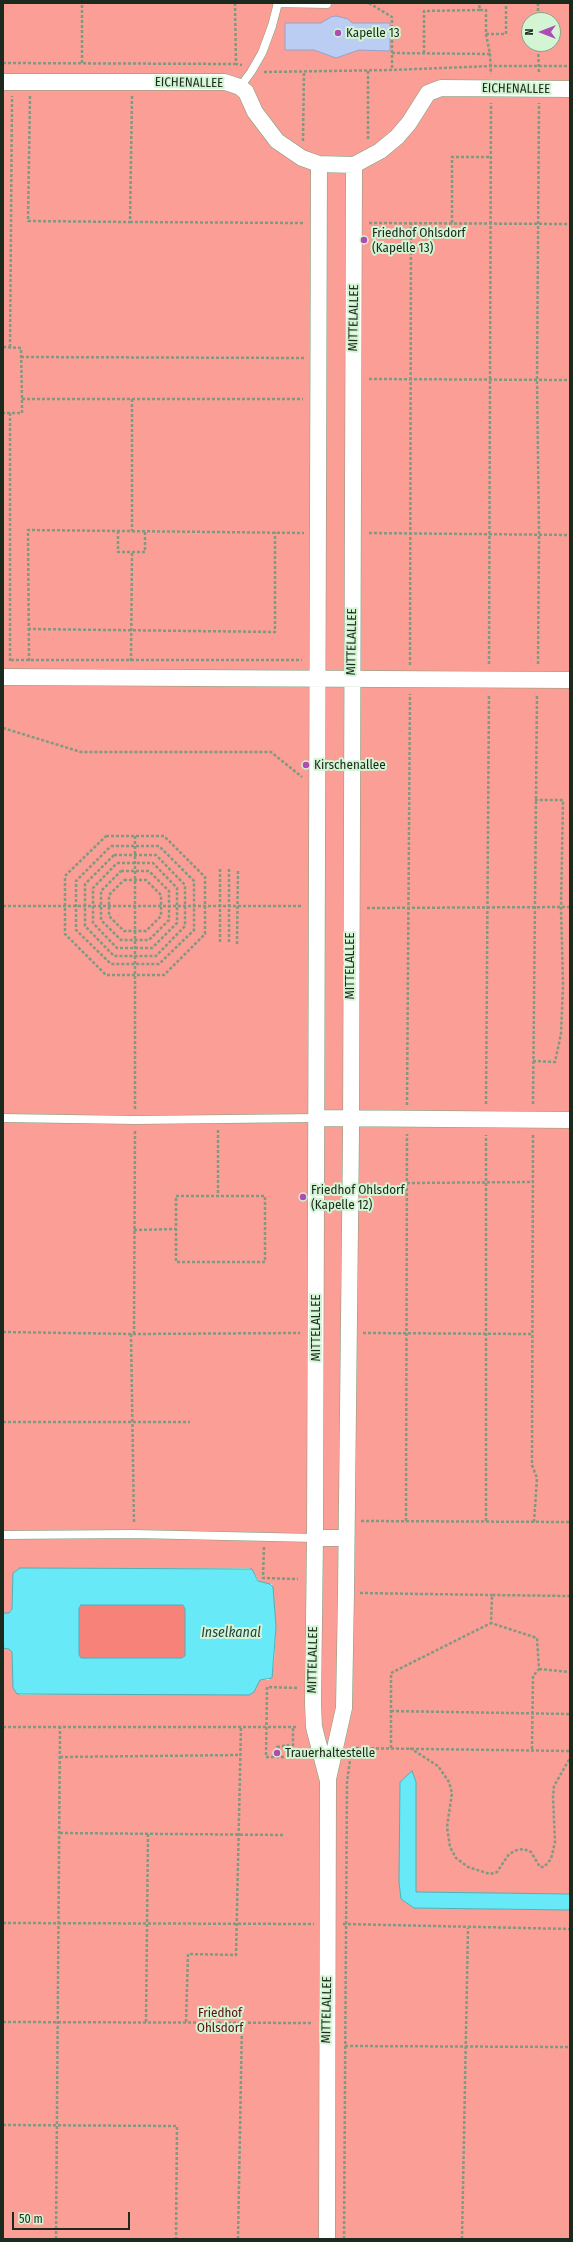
<!DOCTYPE html>
<style>
body{margin:0}
#map{position:relative;width:573px;height:2242px;overflow:hidden;background:#d3f5d3;font-family:"Fira Sans Condensed",sans-serif}
canvas{display:block}
.frame{position:absolute;inset:0;border:4px solid #1c291d;pointer-events:none}
.north{position:absolute;left:521px;top:12px;width:40px;height:40px;box-sizing:border-box;background:#d3f5d3;border:1px solid #8aa38a;border-radius:50%;rotate:270deg;font-size:11px;font-weight:700;line-height:16px;text-align:center;color:#1c291d}
.north::after{content:'';display:block;margin:auto;width:14px;height:18px;background:#ae4cb3;clip-path:polygon(50% 0,100% 100%,50% 72%,0 100%)}
.scale{position:absolute;left:12px;top:2212px;width:118px;height:18px;box-sizing:border-box;border:2px solid #1c291d;border-top:0;padding-left:5px;font-size:12px;line-height:14px;white-space:nowrap;color:#1c291d;-webkit-text-stroke:3px #d3f5d3;paint-order:stroke}
</style>
<div id="map">
<canvas width="573" height="2242"></canvas>
<div class="frame"></div>
<div class="north">N</div>
<div class="scale">50 m</div>
</div>
<script>
const c = document.querySelector('canvas').getContext('2d');
c.lineJoin = 'round';
function fillPath(path, color) { c.fillStyle = color; c.fill(path, 'evenodd'); }
const toPath = rows => new Path2D(rows.map(r => 'M' + r).join(''));
function trace(path, color, width, dash) { c.strokeStyle = color; c.lineWidth = width; c.lineCap = dash ? 'butt' : 'round'; c.setLineDash(dash || []); c.stroke(path); }
function label(font, color, halo, rows, align = 'center') {
  c.font = font + ' "Fira Sans Condensed",sans-serif'; c.lineWidth = 4; c.setLineDash([]); c.textBaseline = 'middle'; c.strokeStyle = halo; c.fillStyle = color; for (const [text, x, y, turn = 0] of rows) {
    c.save(); c.translate(x, y); c.rotate((+turn || 0) * Math.PI / 180); c.textAlign = isNaN(turn) ? turn : align; if (halo) c.strokeText(text, 0, 0); c.fillText(text, 0, 0); c.restore();
  }
}
fillPath(toPath([
 [3,3,570,3,570,1894,416,1892,416,1782,412,1772,400,1782,399,1882,401,1899,414,1908,570,1910,570,2239,3,2239,3,1648,9,1649,12,1652,20,1695,255,1690,260,1680,269,1680,274,1663,276,1627,272,1584,260,1583,255,1574,249,1568,20,1569,13,1573,12,1609,9,1613,3,1613],
 [529,20,553,20,553,44,529,44]
]), '#fb9e96');
fillPath(toPath([
 [81,1605,183,1605,185,1609,185,1656,182,1658,81,1658,79,1655,79,1608]
]), '#f7827a');
const water = toPath([
 [20,1568,252,1569,258,1581,270,1584,273,1587,276,1627,272,1678,260,1680,254,1692,249,1695,17,1694,13,1688,12,1652,9,1649,3,1648,3,1613,9,1613,12,1609,13,1573,20,1568],
 [81,1605,183,1605,185,1609,185,1656,182,1658,81,1658,79,1655,79,1608,81,1605],
 [412,1771,416,1782,416,1892,570,1894,570,1910,414,1908,401,1899,399,1882,400,1782,412,1771]
]);
fillPath(water, '#67e9f8');
trace(water, '#50afb6', 1);
const building = toPath([
 [336,16,348,19,352,23,390,23,390,51,359,50,336,58,314,50,285,50,285,23,321,23,331,17,336,16]
]);
fillPath(building, '#bbcdf3');
trace(building, '#93a4ca', 1);
const lane = toPath([
 [277,3,327,4],
 [240,87,251,72,262,53,272,26,278,3],
 [3,1118,135,1120,316,1118],
 [3,1535,134,1534,315,1538]
]);
const street = toPath([
 [3,82,225,82,240,87,246,92,255,112,277,141,302,158,319,164,354,165,380,151,397,137,409,123,428,93,441,88,570,89],
 [319,164,315,1538,313,1704,314,1727,328,1781,327,2239],
 [3,677,570,680],
 [316,1118,570,1120],
 [315,1538,346,1538],
 [328,1779,344,1708,346,1592,351,1135,354,165]
]);
trace(lane, '#7f9f7f', 9);
trace(street, '#7f9f7f', 17);
trace(toPath([
 [235,3,236,64,242,65],
 [369,3,392,17,392,70],
 [538,3,538,20],
 [480,10,486,10,486,34,490,54,491,74],
 [486,34,506,34,506,3],
 [538,44,539,74],
 [392,53,490,54],
 [424,53,424,11,480,10,479,3],
 [3,63,236,64],
 [82,63,82,3],
 [368,71,368,140],
 [264,72,392,70,491,66,570,66],
 [30,96,28,221,130,222,132,96],
 [303,141,304,72],
 [130,222,304,223],
 [369,223,570,224],
 [452,223,452,157,491,157],
 [3,347,21,348,22,399,22,413,3,413],
 [10,347,12,96],
 [21,357,304,358],
 [369,379,570,380],
 [22,399,303,399],
 [132,399,132,531],
 [10,413,10,661],
 [118,531,118,552,145,552,145,531],
 [369,533,570,535],
 [28,629,275,632,275,532],
 [11,660,302,660],
 [29,661,28,530,304,533],
 [131,661,132,552],
 [489,664,491,103],
 [538,664,539,535,537,380,539,103],
 [410,665,411,223],
 [3,728,81,752,271,752,302,777],
 [106,836,164,836,205,877,205,934,164,975,106,975,65,934,65,876,106,836],
 [111,846,159,846,194,881,194,930,159,964,111,964,76,930,76,881,111,846],
 [114,855,156,855,185,885,185,926,156,956,114,956,85,926,85,884,114,855],
 [117,863,153,863,177,888,177,923,152,948,117,948,93,923,93,888,117,863],
 [220,869,220,944],
 [229,869,229,944],
 [121,871,149,871,169,891,169,920,149,940,121,940,101,920,101,891,121,871],
 [124,880,146,880,161,895,161,916,146,931,124,931,109,916,109,895,124,880],
 [3,906,302,906],
 [367,908,570,907],
 [237,944,238,869],
 [533,1061,555,1062,561,1034,563,985,561,907,563,800,535,800],
 [486,1104,489,695],
 [533,1104,537,695],
 [407,1105,410,694],
 [135,1109,135,836],
 [218,1130,218,1196,176,1196,176,1262,265,1262,265,1196,218,1196],
 [533,1135,532,1465,537,1478,534,1522],
 [407,1183,534,1182],
 [134,1230,176,1229],
 [3,1332,134,1334,300,1333],
 [363,1333,532,1334],
 [131,1334,134,1524],
 [134,1334,135,1130],
 [3,1422,190,1422],
 [361,1521,570,1522],
 [406,1521,407,1134],
 [486,1521,486,1135],
 [264,1547,263,1578,298,1579],
 [360,1593,492,1595],
 [539,1669,570,1672],
 [391,1711,570,1714],
 [3,1727,298,1727],
 [351,1748,570,1751],
 [391,1748,391,1673,491,1623],
 [410,1748,438,1766,449,1782,452,1793,447,1827,450,1847,456,1858,468,1867,490,1874,497,1872,509,1854,517,1850,524,1849,531,1852,540,1867,544,1867,551,1859,555,1842,553,1797,554,1786,570,1758],
 [532,1749,533,1676,539,1669,537,1638,491,1623,492,1595,570,1596],
 [60,1757,240,1755],
 [276,1757,277,1747,288,1745,288,1755,293,1755,293,1727],
 [284,1757,266,1757,267,1687,298,1688],
 [60,1833,284,1835],
 [3,1923,314,1924],
 [343,1924,570,1929],
 [3,2022,312,2023],
 [146,2022,148,1834],
 [186,2022,188,1954,236,1955,241,1726],
 [345,2046,570,2047],
 [3,2125,177,2126,176,2239],
 [56,2239,60,1727],
 [238,2239,242,2022],
 [344,2239,347,1782,350,1760],
 [462,2239,468,1928]
]), '#809981', 2.5, [3, 2]);
trace(lane, '#fff', 8);
trace(street, '#fff', 16);
for (const [x, y, r, color] of [
 [338,33,4,"#ae4cb3"],
 [364,240,4,"#ae4cb3"],
 [306,765,4,"#ae4cb3"],
 [303,1197,4,"#ae4cb3"],
 [277,1753,4,"#ae4cb3"]
]) { const dot = new Path2D(); dot.arc(x, y, r, 0, 2 * Math.PI); c.fillStyle = color; c.fill(dot); trace(dot, '#d3f5d3', 1.5); }
label('13px', '#1c291d', '#d3f5d3', [
 ["Kapelle 13",346,33],
 ["Friedhof Ohlsdorf",372,233],
 ["(Kapelle 13)",372,248],
 ["Kirschenallee",314,765],
 ["Friedhof Ohlsdorf",311,1190],
 ["(Kapelle 12)",311,1205],
 ["Trauerhaltestelle",285,1753]
], 'left');
label('13px', '#1c291d', '#d3f5d3', [
 ["EICHENALLEE",189,83,1],
 ["EICHENALLEE",516,89,1],
 ["MITTELALLEE",354,318,-89],
 ["MITTELALLEE",352,642,-89],
 ["MITTELALLEE",350,966,-90],
 ["MITTELALLEE",316,1328,-90],
 ["MITTELALLEE",313,1660,-89],
 ["MITTELALLEE",327,2010,-89]
]);
label('13px', '#5b1212', '#d3f5d3', [
 ["Friedhof",220,2013],
 ["Ohlsdorf",220,2028]
]);
label('italic 14px', '#264246', '#d3f5d3', [
 ["Inselkanal",231,1633]
]);
</script>
